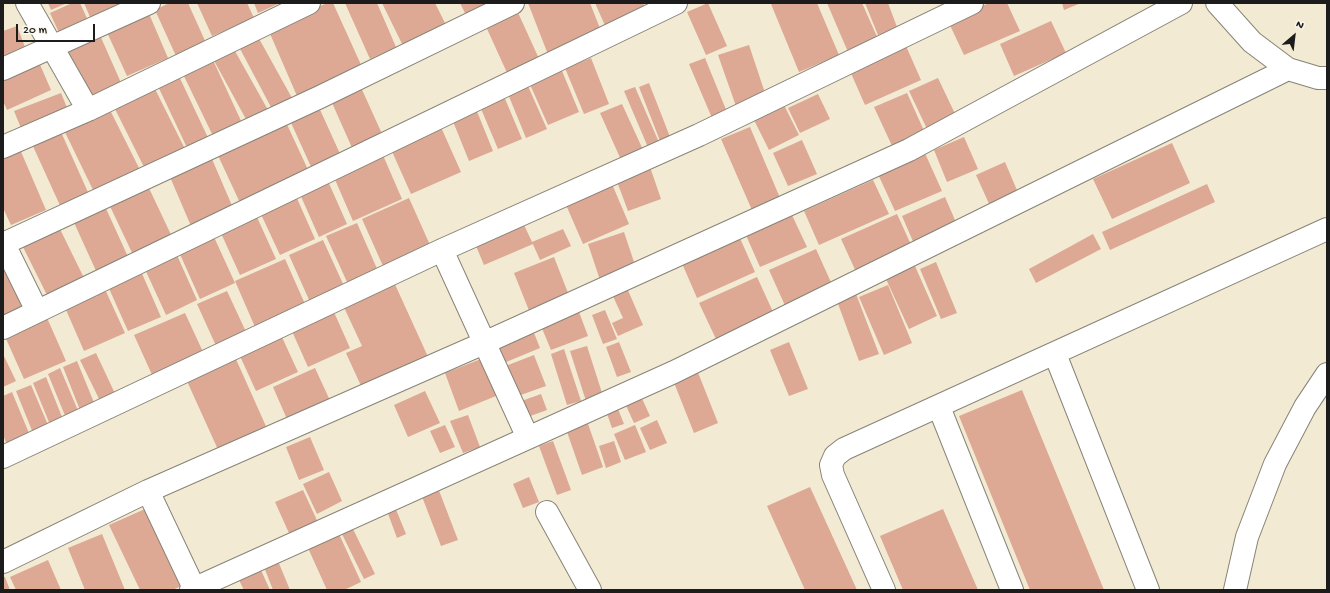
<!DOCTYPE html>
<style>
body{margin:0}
#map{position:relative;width:1330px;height:593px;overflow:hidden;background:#f2ead2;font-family:"Gochi Hand",sans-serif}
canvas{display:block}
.frame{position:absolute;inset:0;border:4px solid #1c1c1c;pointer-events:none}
.north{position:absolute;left:1274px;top:16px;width:40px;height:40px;-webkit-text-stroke:3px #fbf7ec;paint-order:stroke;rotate:28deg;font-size:11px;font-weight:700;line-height:16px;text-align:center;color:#1c1c1c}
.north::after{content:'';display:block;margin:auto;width:14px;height:18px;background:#1c1c1c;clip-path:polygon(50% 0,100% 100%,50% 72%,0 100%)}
.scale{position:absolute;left:16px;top:24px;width:79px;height:18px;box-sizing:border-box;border:2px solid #1c1c1c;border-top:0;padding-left:5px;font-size:12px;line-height:14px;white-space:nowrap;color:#1c1c1c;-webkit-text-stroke:3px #fbf7ec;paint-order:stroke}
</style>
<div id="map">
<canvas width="1330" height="593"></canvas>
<div class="frame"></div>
<div class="north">N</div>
<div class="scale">20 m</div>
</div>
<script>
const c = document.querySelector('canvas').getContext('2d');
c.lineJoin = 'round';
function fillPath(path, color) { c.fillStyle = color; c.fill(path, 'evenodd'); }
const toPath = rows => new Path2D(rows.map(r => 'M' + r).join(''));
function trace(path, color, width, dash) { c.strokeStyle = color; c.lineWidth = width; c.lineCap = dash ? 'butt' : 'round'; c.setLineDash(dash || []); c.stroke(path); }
fillPath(toPath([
 [48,3,67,3,51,10],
 [72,3,80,3,90,25,61,37,50,13],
 [84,3,121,3,124,11,93,24],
 [169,3,188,3,206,43,176,56,155,10],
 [197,3,247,3,254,18,212,36],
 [254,3,280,3,258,13],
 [327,3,333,3,362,67,297,96,268,29],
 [345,3,377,3,396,47,370,59],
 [382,3,435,3,449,31,406,52],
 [460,3,499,3,467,17],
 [528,3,590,3,603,36,549,57],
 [595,3,643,3,647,12,607,30],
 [708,3,727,46,706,55,687,12],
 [772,3,817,3,839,55,799,72,771,4],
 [827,3,862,3,878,39,848,52],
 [865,3,888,3,897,27,878,35],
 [989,3,1007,3,1020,31,964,55,948,21],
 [1062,3,1081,3,1064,10],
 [515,6,540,61,508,75,483,20],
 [147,9,168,58,127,76,105,28],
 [1051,21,1066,53,1014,76,1000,44],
 [17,26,28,55,3,65,3,31],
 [99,33,122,85,89,100,65,48],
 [257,35,292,98,272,109,238,45],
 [231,44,268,110,247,121,211,55],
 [749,45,767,99,737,109,718,55],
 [906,46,921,80,865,105,850,71],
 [212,58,242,123,213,136,182,72],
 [591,58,609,104,584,114,565,68],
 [705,58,727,112,712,118,689,64],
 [38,60,51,90,7,110,3,101,3,75],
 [560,66,579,112,548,125,528,80],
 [177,72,211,144,190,154,156,82],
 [938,78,957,118,928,131,909,91],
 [152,83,187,153,147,173,112,103],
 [359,83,383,136,353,150,329,96],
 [649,83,672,142,662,146,639,87],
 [528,86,547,129,526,138,508,94],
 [635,87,661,147,650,152,624,91],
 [61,93,70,115,23,133,14,111],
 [907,93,925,133,893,148,874,107],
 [503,94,522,139,498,149,479,104],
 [818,94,830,119,800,133,788,108],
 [781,99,799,135,769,150,751,114],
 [317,103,341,156,312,169,288,116],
 [107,104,141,172,95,194,62,126],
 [622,104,644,152,622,162,600,113],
 [476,109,493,151,469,161,452,119],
 [284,118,310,174,241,205,215,149],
 [440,125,461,172,411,194,390,147],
 [750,127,783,205,755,217,721,139],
 [61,132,91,199,63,212,32,144],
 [964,137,978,169,947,182,934,150],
 [802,140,817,174,788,186,773,153],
 [1172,143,1190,183,1112,219,1093,179],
 [19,147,46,210,11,225,3,208,3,154],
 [924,151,942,191,895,211,877,172],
 [209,152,236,215,194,233,167,170],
 [382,153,402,199,353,221,333,175],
 [1005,162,1019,195,991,208,976,175],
 [650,167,661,199,628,211,616,179],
 [609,177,629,224,583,244,563,198],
 [327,179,347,224,319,237,299,192],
 [873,180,889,214,819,245,804,211],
 [147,184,174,241,135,259,108,202],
 [1207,184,1215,202,1110,250,1102,232],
 [295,194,315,239,280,255,259,210],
 [945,197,958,227,915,246,902,216],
 [409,198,430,245,383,266,362,219],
 [103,202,129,259,97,273,71,216],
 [791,213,807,247,760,267,745,233],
 [897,214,913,249,857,274,841,239],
 [256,215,276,259,240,275,220,231],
 [57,223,84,278,47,295,20,241],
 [357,223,378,271,348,284,326,236],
 [524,225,533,244,484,265,476,246],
 [563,229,571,246,540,260,532,242],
 [624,232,636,268,600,280,588,244],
 [1093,234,1101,249,1036,283,1029,269],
 [739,236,755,272,697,298,681,261],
 [214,237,235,283,200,299,179,252],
 [323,240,344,286,310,302,289,255],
 [816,249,834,289,787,310,769,270],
 [176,253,197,300,166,315,144,267],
 [554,257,570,298,530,313,514,273],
 [285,259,305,304,255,327,235,281],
 [936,262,957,313,941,319,920,269],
 [3,265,25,310,3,321],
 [915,266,937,316,909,329,886,279],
 [140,269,161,317,128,331,107,284],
 [757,277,774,314,716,339,699,303],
 [393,280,429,359,362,388,346,353,362,346,342,303],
 [103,285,125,333,84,351,63,303],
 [888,285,912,343,884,355,859,297],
 [627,288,643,325,618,336,612,323,623,318,612,294],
 [227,291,247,334,217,348,197,304],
 [856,294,879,354,859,361,837,301],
 [333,310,350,348,308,367,291,329],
 [605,310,617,339,603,344,592,315],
 [44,311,66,361,24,379,3,332],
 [579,312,588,336,551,350,541,326],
 [185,313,204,354,153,377,134,335],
 [534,333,540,348,499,365,493,349],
 [281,335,298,372,256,391,239,354],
 [619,342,631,372,617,377,606,347],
 [789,342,808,389,789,396,770,350],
 [587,346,603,396,586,401,570,351],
 [564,349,581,401,567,405,551,354],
 [96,353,118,400,103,407,80,360],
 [3,354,16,381,3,387],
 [534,355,546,386,515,397,503,367],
 [235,357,269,433,220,454,186,379],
 [481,359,496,396,459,411,445,373],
 [77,361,95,405,80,410,63,367],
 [695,365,718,423,694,433,671,375],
 [60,368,79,413,66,418,48,374],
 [315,368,333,407,290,426,273,387],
 [46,377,64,422,51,427,33,383],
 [31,385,51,432,35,438,16,391],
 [1022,390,1104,590,1030,590,959,416],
 [425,391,440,423,408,437,394,405],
 [12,392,31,438,8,447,3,435,3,396],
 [639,392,650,416,634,423,623,399],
 [541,394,547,410,522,419,516,403],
 [616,404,624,424,612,428,605,408],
 [468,415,480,447,463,453,450,421],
 [657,420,667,443,650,450,640,428],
 [587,421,603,467,582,475,566,429],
 [445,425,455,447,440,453,430,431],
 [635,425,646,452,625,460,614,434],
 [310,437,324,470,299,480,286,447],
 [553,441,571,490,557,495,539,446],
 [614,441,621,462,606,468,599,446],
 [329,472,342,501,317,514,303,484],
 [529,477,539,502,523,508,513,484],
 [810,487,857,590,805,590,767,506],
 [438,488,458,540,441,546,421,494],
 [303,490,321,529,293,542,275,502],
 [395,507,406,534,397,538,387,511],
 [145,509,182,586,172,590,140,590,109,525],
 [943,509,978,590,903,590,880,536],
 [353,529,375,574,364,579,342,534],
 [102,534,125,590,85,590,68,548],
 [339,534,361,582,344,590,327,590,308,548],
 [48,560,61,590,16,590,10,577],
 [278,561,290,590,273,590,264,567],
 [260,568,270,590,244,590,238,578],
 [3,577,5,577,10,590,3,590]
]), '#dda894');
const minor = toPath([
 [27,3,88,110],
 [1217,3,1252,42,1288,69,1318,78,1327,78],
 [3,69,149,3],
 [3,147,88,110,309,3],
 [3,242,37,311],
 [3,244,320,97,513,3],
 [442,250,528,438],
 [3,328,676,3],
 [1055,354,1148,590],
 [939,407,1012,590],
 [3,457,442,250,699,135,972,3],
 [148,491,194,588],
 [547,512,590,590],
 [3,562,148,491,484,343,909,150,1181,3],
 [191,590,674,372,1288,69],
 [884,590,833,475,831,465,835,456,844,449,1327,229],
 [1235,590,1247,537,1275,464,1305,407,1327,374]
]);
trace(minor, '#878377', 24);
trace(minor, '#fff', 22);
</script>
